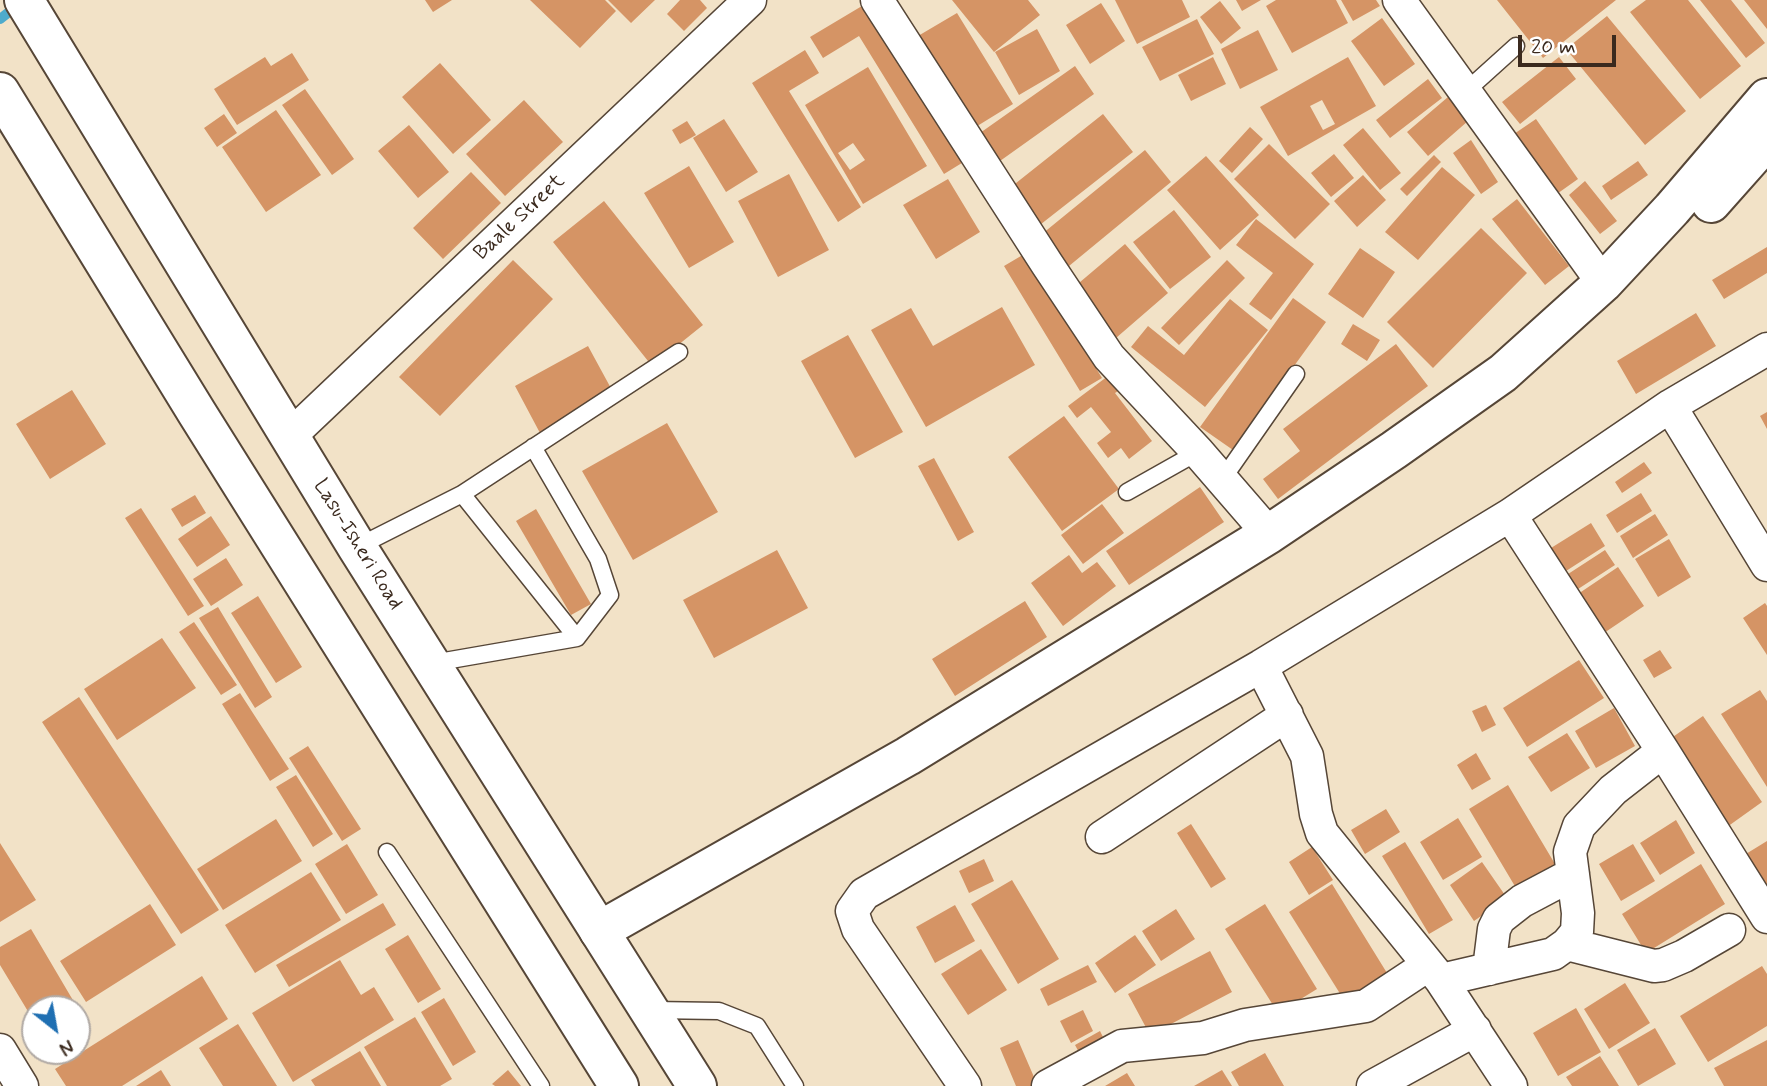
<!DOCTYPE html>
<style>
body{margin:0}
#map{position:relative;width:1767px;height:1086px;overflow:hidden;background:#f2e2c7;font-family:Mynerve,sans-serif}
canvas{display:block}
.north{position:absolute;left:21px;top:995px;width:70px;height:70px;box-sizing:border-box;background:#fff;border:2px solid #b1aaa5;border-radius:50%;rotate:149deg;font-size:19px;font-weight:700;line-height:28px;text-align:center;color:#3b2a1e}
.north::after{content:'';display:block;margin:auto;width:24px;height:32px;background:#1f6fb2;clip-path:polygon(50% 0,100% 100%,50% 72%,0 100%)}
.scale{position:absolute;left:1518px;top:35px;width:98px;height:32px;box-sizing:border-box;border:4px solid #3b2a1e;border-top:0;padding-left:9px;font-size:21px;line-height:24px;white-space:nowrap;color:#3b2a1e;-webkit-text-stroke:5px #fff;paint-order:stroke}
</style>
<div id="map">
<canvas width="1767" height="1086"></canvas>
<div class="north">N</div>
<div class="scale">20 m</div>
</div>
<script>
const c = document.querySelector('canvas').getContext('2d');
c.lineJoin = 'round';
const toPath = rows => new Path2D(rows.map(r => 'M' + r).join(''));
function trace(path, color, width, dash) { c.strokeStyle = color; c.lineWidth = width; c.lineCap = dash ? 'butt' : 'round'; c.setLineDash(dash || []); c.stroke(path); }
function fillPath(path, color) { c.fillStyle = color; c.fill(path, 'evenodd'); }
function label(font, color, halo, rows, align = 'center') {
  c.font = font + ' Mynerve,sans-serif'; c.lineWidth = 7; c.setLineDash([]); c.textBaseline = 'middle'; c.strokeStyle = halo; c.fillStyle = color; for (const [text, x, y, turn = 0] of rows) {
    c.save(); c.translate(x, y); c.rotate((+turn || 0) * Math.PI / 180); c.textAlign = isNaN(turn) ? turn : align; if (halo) c.strokeText(text, 0, 0); c.fillText(text, 0, 0); c.restore();
  }
}
trace(toPath([
 [0,19,18,5]
]), '#4eabcc', 10);
fillPath(toPath([
 [425,0,452,0,433,12],
 [530,0,605,0,616,11,580,48],
 [608,0,655,0,631,23],
 [680,0,700,0,707,8,684,31,667,14],
 [872,0,970,158,944,174,859,36,823,58,810,37],
 [952,0,1028,0,1040,15,994,52],
 [1115,0,1182,0,1190,17,1137,44],
 [1236,0,1261,0,1242,11],
 [1276,0,1336,0,1348,23,1292,53,1266,6],
 [1341,0,1376,0,1380,6,1353,21],
 [1497,0,1616,0,1543,58],
 [1646,0,1688,0,1741,66,1700,99,1630,12],
 [1700,0,1731,0,1765,43,1746,58],
 [1744,0,1767,0,1767,29],
 [1220,1,1241,28,1221,44,1200,17],
 [1101,3,1125,41,1090,64,1066,25],
 [957,13,1013,104,974,128,918,36],
 [1607,16,1686,111,1645,145,1566,49],
 [1382,18,1415,64,1384,86,1351,41],
 [1197,19,1214,54,1160,81,1142,47],
 [1037,29,1060,71,1019,95,995,52],
 [1258,30,1278,70,1240,89,1221,49],
 [805,50,819,73,789,91,861,207,838,222,752,83],
 [292,53,309,80,237,125,214,89,265,57,271,66],
 [1213,57,1226,84,1191,101,1178,75],
 [1348,57,1376,106,1288,156,1260,107],
 [1322,100,1335,124,1323,130,1310,106],
 [1559,57,1576,79,1520,124,1502,102],
 [440,63,491,120,453,154,402,97],
 [1075,66,1094,94,1000,161,980,133],
 [868,67,927,166,863,204,805,105],
 [853,143,865,160,850,170,838,153],
 [1428,79,1442,98,1390,138,1376,120],
 [305,89,354,159,332,175,282,105],
 [1448,97,1468,121,1428,156,1407,132],
 [524,100,563,142,505,196,466,154],
 [276,110,321,175,266,212,222,147],
 [224,114,237,133,217,147,204,128],
 [1103,114,1133,152,1036,228,1006,191],
 [724,119,758,172,726,192,693,138],
 [1536,119,1578,179,1554,196,1511,136],
 [687,121,696,135,680,144,672,130],
 [409,125,449,172,418,198,378,151],
 [1250,127,1263,139,1232,173,1219,161],
 [1363,128,1401,173,1380,190,1343,145],
 [1471,140,1498,182,1481,194,1453,153],
 [1269,144,1330,204,1295,239,1234,179],
 [1145,150,1171,182,1069,266,1042,234],
 [1334,154,1354,178,1331,197,1311,173],
 [1434,155,1441,162,1407,196,1400,189],
 [1206,156,1259,215,1220,250,1167,190],
 [1638,161,1648,175,1611,200,1602,186],
 [689,166,734,242,689,268,644,193],
 [1442,167,1475,195,1418,260,1385,232],
 [471,172,501,203,443,259,413,228],
 [789,174,829,250,778,277,738,201],
 [1363,175,1386,200,1357,227,1334,201],
 [948,179,980,232,936,259,903,205],
 [1585,181,1617,221,1600,234,1569,195],
 [1517,199,1569,266,1545,285,1492,219],
 [604,201,703,325,652,366,553,242],
 [1174,210,1211,257,1170,289,1133,242],
 [1256,219,1314,264,1271,320,1249,304,1273,273,1236,245],
 [1481,228,1527,273,1433,368,1387,322],
 [1125,244,1168,293,1116,338,1073,288],
 [1767,247,1767,273,1724,299,1712,280],
 [1360,248,1395,272,1363,318,1328,294],
 [1026,253,1102,378,1080,391,1004,266],
 [513,260,553,299,440,416,399,377],
 [1227,260,1245,278,1179,345,1161,328],
 [1293,298,1326,322,1233,450,1200,427],
 [1230,299,1268,330,1205,407,1131,347,1148,326,1184,355],
 [1002,307,1035,365,926,427,871,330,911,308,933,346],
 [1696,313,1716,346,1636,394,1617,361],
 [1353,324,1380,340,1367,361,1341,344],
 [848,335,903,432,855,458,801,361],
 [1396,344,1428,386,1278,499,1263,479,1300,451,1283,429],
 [588,346,613,392,540,433,515,386],
 [1112,373,1123,388,1115,393,1152,441,1129,459,1121,448,1108,458,1097,443,1111,432,1091,407,1077,418,1068,406],
 [72,390,106,444,50,479,16,424],
 [1767,412,1767,429,1760,416],
 [1064,416,1119,489,1062,531,1008,457],
 [667,423,718,512,633,560,582,471],
 [934,458,974,532,958,541,918,466],
 [1644,462,1652,473,1622,493,1615,482],
 [1200,487,1224,522,1129,585,1106,551],
 [1641,493,1652,511,1617,533,1606,515],
 [195,495,206,513,182,527,171,509],
 [1102,504,1124,533,1083,564,1061,535],
 [141,508,204,606,188,616,125,518],
 [536,509,591,604,571,615,516,521],
 [1655,514,1668,535,1633,558,1620,536],
 [211,516,230,545,197,567,178,539],
 [1591,523,1605,546,1566,571,1551,548],
 [1669,539,1691,577,1658,597,1635,559],
 [777,550,808,608,714,658,683,600],
 [1605,550,1615,565,1575,591,1565,576],
 [1069,555,1082,573,1097,562,1116,586,1063,626,1031,583],
 [226,558,243,585,211,606,193,579],
 [1618,567,1644,606,1604,633,1578,594],
 [258,596,302,667,276,683,231,613],
 [1025,601,1047,637,955,696,932,659],
 [1765,603,1767,606,1767,655,1743,618],
 [218,607,272,697,255,708,199,618],
 [194,622,237,685,221,695,179,632],
 [162,638,196,688,117,740,84,689],
 [1660,650,1672,668,1654,678,1643,660],
 [1579,660,1604,698,1527,747,1503,708],
 [1760,690,1767,701,1767,787,1721,714],
 [240,693,289,769,270,781,222,704],
 [79,697,219,910,181,934,42,722],
 [1486,705,1496,725,1482,732,1472,711],
 [1614,708,1635,746,1596,768,1575,731],
 [1703,716,1762,802,1727,827,1667,741],
 [1567,733,1590,768,1551,792,1528,757],
 [308,746,361,829,342,841,289,758],
 [1476,753,1491,779,1472,790,1457,765],
 [296,775,333,834,313,847,276,787],
 [1508,785,1555,864,1516,888,1469,809],
 [1386,809,1400,832,1365,854,1351,830],
 [1458,818,1482,857,1443,880,1420,842],
 [276,819,302,861,223,910,197,869],
 [1676,820,1695,853,1660,875,1640,843],
 [1191,824,1226,879,1211,888,1177,833],
 [1767,841,1767,899,1741,857],
 [1405,842,1453,920,1429,934,1382,856],
 [0,843,36,900,0,922],
 [347,844,378,895,346,914,315,864],
 [1633,844,1655,881,1621,901,1599,864],
 [1312,847,1333,880,1309,895,1289,862],
 [984,859,994,881,969,893,959,871],
 [1482,862,1507,898,1474,921,1450,885],
 [1701,864,1725,904,1646,953,1622,914],
 [311,872,341,920,255,973,225,925],
 [1012,880,1059,959,1018,984,971,904],
 [1332,884,1387,973,1344,1000,1289,912],
 [383,903,396,925,289,987,276,965],
 [150,904,176,945,86,1002,60,961],
 [1265,904,1317,989,1278,1013,1225,929],
 [955,905,975,941,935,963,916,927],
 [1176,909,1195,939,1161,961,1142,931],
 [31,929,74,1002,62,1009,35,1009,35,1023,0,965,0,947],
 [408,935,441,989,418,1003,385,949],
 [1135,935,1156,965,1115,993,1095,963],
 [981,949,1007,990,968,1015,941,974],
 [1210,951,1232,992,1150,1035,1128,994],
 [340,960,361,995,374,987,394,1020,293,1082,252,1013],
 [1088,965,1097,982,1048,1006,1040,989],
 [1762,966,1767,974,1767,1026,1708,1062,1680,1016],
 [202,976,228,1019,122,1086,66,1086,55,1069],
 [1625,983,1650,1023,1609,1049,1584,1009],
 [444,998,476,1052,453,1066,421,1012],
 [1576,1008,1601,1052,1558,1076,1533,1033],
 [1083,1010,1093,1031,1071,1043,1060,1021],
 [415,1017,452,1079,440,1086,387,1086,364,1047],
 [238,1024,277,1086,223,1086,199,1048],
 [1655,1028,1676,1064,1638,1086,1617,1050],
 [1100,1031,1106,1043,1082,1058,1075,1045],
 [1018,1040,1037,1084,1033,1086,1016,1086,1000,1048],
 [1767,1040,1767,1086,1724,1086,1714,1068],
 [360,1051,381,1086,315,1086,311,1080],
 [1265,1053,1284,1086,1239,1086,1231,1072],
 [1600,1056,1619,1086,1572,1086,1566,1077],
 [161,1070,171,1086,136,1086],
 [508,1070,521,1086,495,1086,492,1084],
 [1222,1070,1232,1086,1194,1086],
 [1127,1073,1135,1086,1105,1086]
]), '#d59465');
const service = toPath([
 [1465,92,1516,46],
 [1222,480,1296,374],
 [1127,492,1198,452],
 [462,494,577,638],
 [357,547,462,494,679,352],
 [433,663,577,638,610,595,598,559,533,447],
 [387,852,541,1086],
 [652,1010,719,1011,757,1026,795,1086]
]);
const minor = toPath([
 [877,0,1047,264,1109,357,1198,452,1269,534],
 [1399,0,1603,283],
 [1670,406,1767,565],
 [290,436,750,0],
 [1510,515,1663,751,1767,917],
 [1261,666,1307,756,1316,814,1322,833,1441,980,1511,1086],
 [1102,837,1287,715],
 [1567,944,1654,966,1663,965,1684,956,1729,930],
 [1489,969,1494,929,1499,919,1522,901,1573,874],
 [1441,980,1553,954,1567,944,1577,932,1578,913,1570,852,1579,826,1613,790,1663,751],
 [0,1050,22,1086],
 [965,1086,858,929,852,911,864,894,1261,666,1510,515,1670,406,1767,349],
 [1048,1086,1122,1046,1203,1038,1245,1025,1366,1006,1428,965],
 [1373,1086,1475,1030]
]);
const tertiary = toPath([
 [1711,203,1767,140],
 [599,931,908,756,1269,534,1394,450,1503,373,1603,283,1672,209,1767,98]
]);
const primary = toPath([
 [24,0,357,547,697,1086],
 [0,92,197,413,619,1086]
]);
trace(service, '#564637', 19);
trace(minor, '#564637', 35);
trace(tertiary, '#564637', 42);
trace(primary, '#564637', 42);
trace(service, '#fff', 16);
trace(minor, '#fff', 32);
trace(tertiary, '#fff', 38);
trace(primary, '#fff', 38);
label('21px', '#3b2a1e', '#fff', [
 ["Baale Street",520,218,-43],
 ["Lasu-Isheri Road",357,545,58]
]);
</script>
